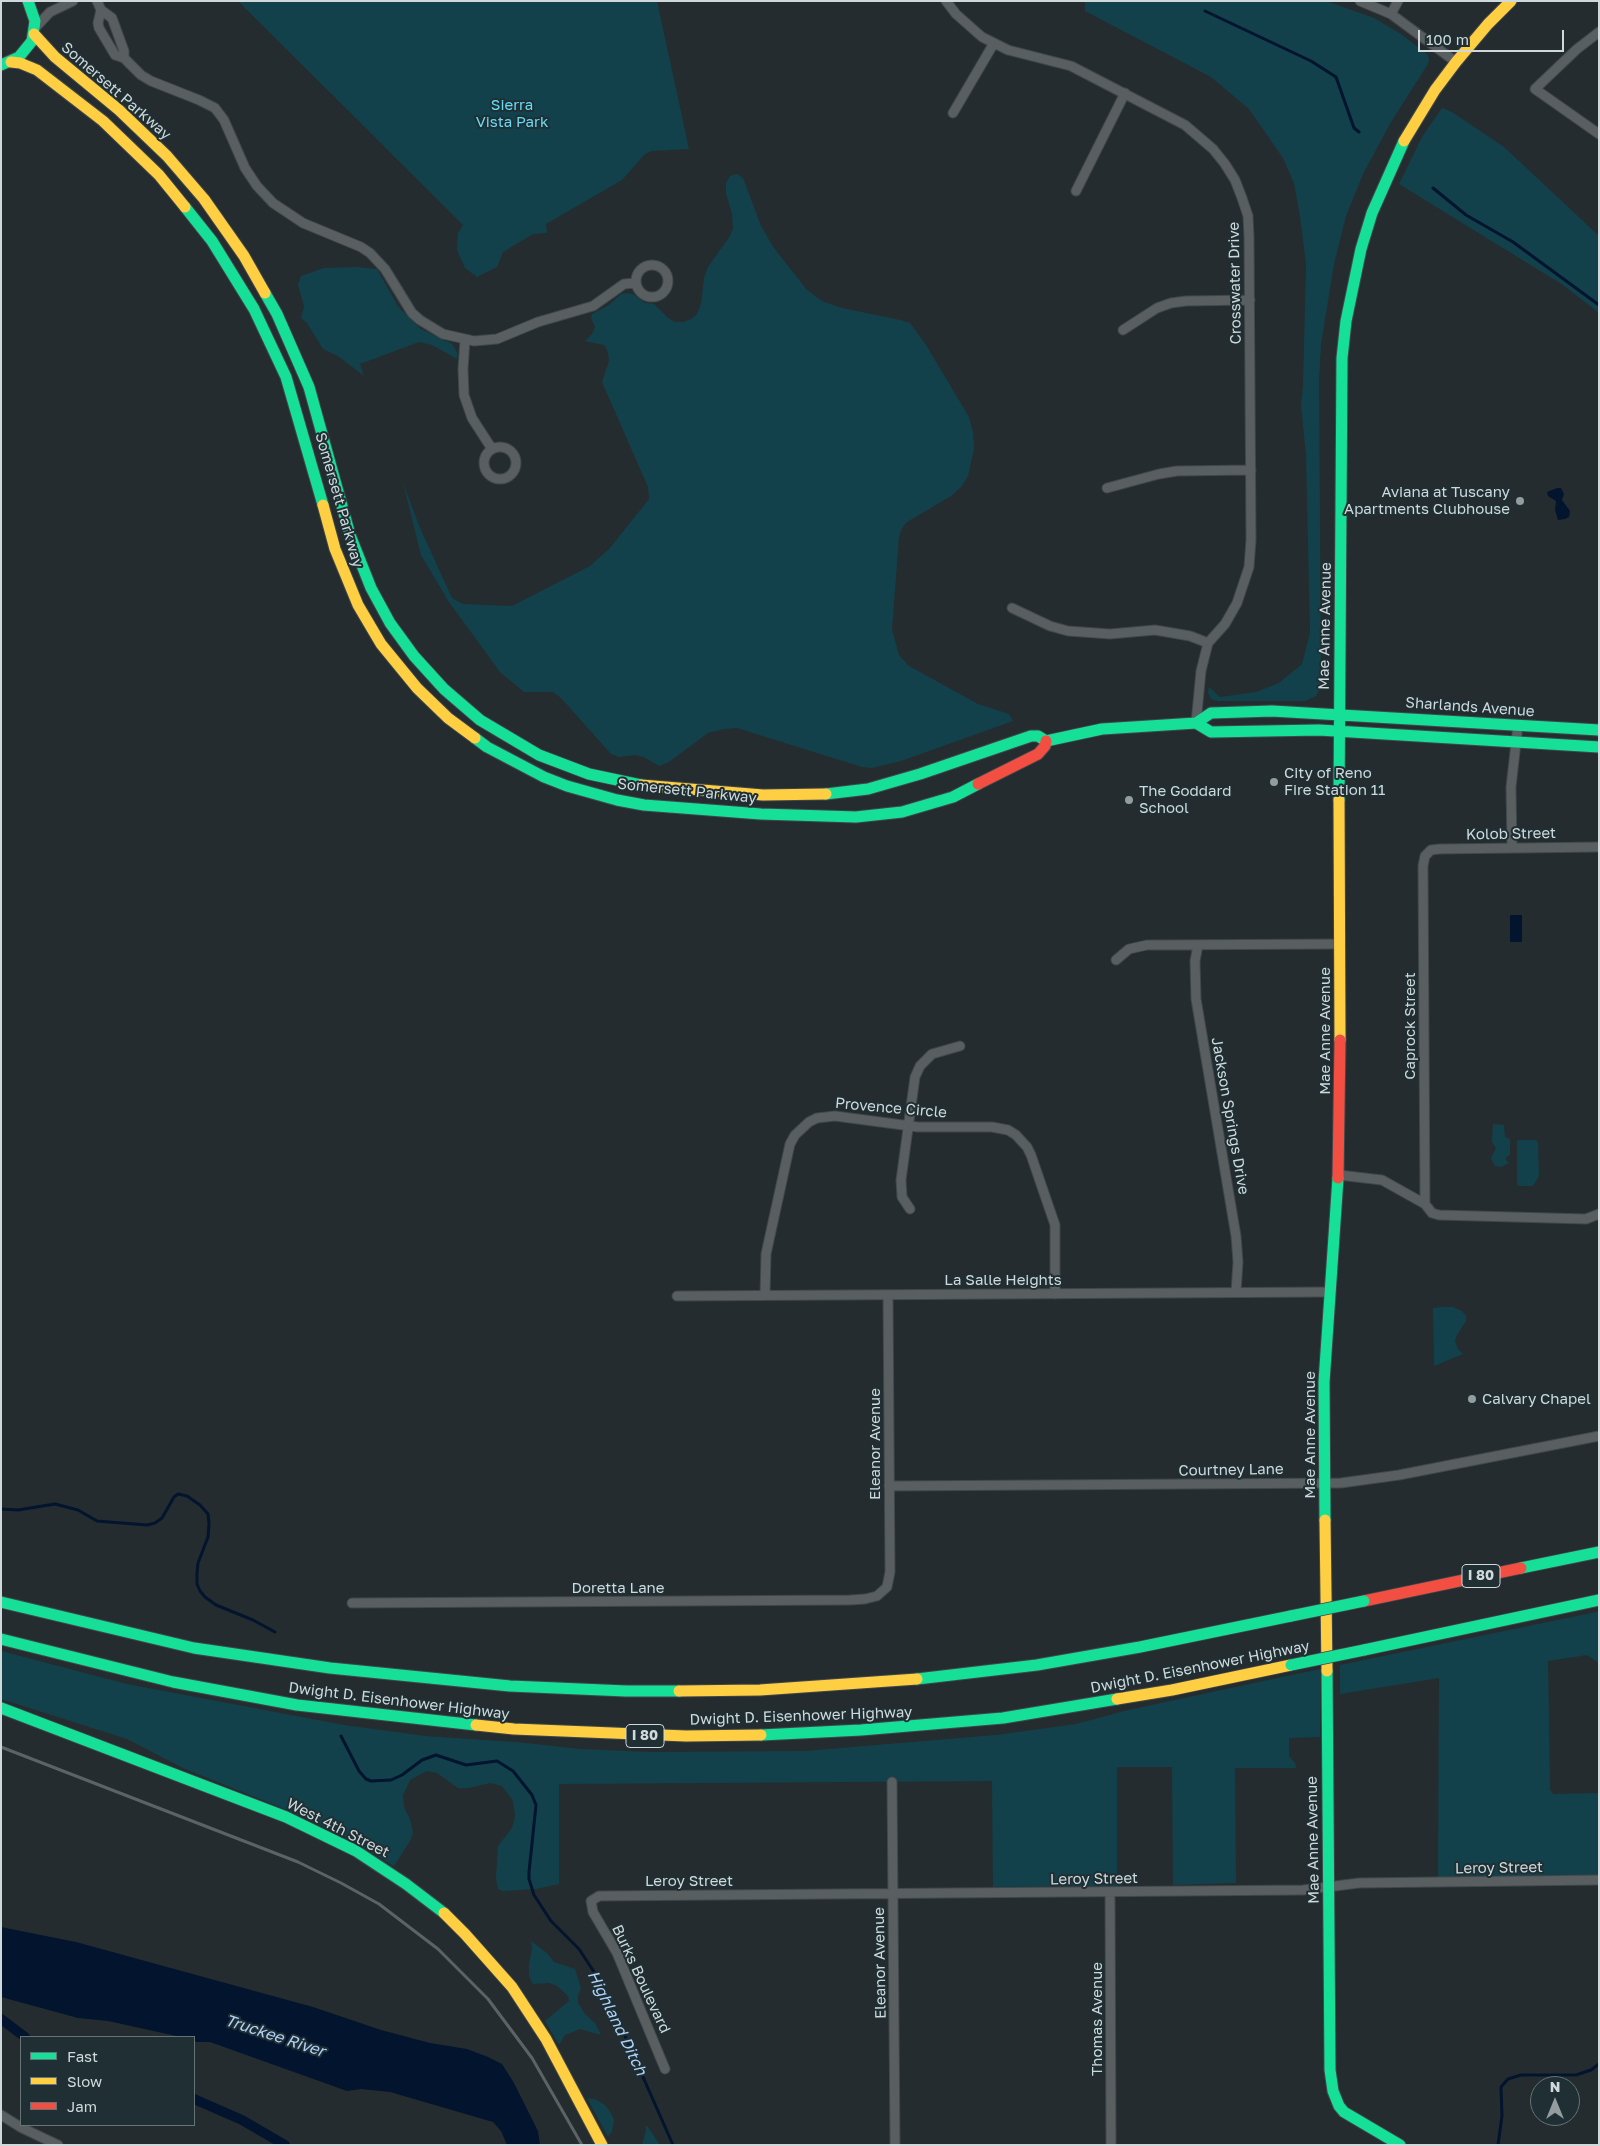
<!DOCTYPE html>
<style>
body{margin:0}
#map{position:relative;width:1600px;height:2146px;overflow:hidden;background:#242c2f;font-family:"Golos Text",sans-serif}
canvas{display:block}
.frame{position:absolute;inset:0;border:2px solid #cfd9db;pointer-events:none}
.legend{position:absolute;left:20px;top:2036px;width:175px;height:90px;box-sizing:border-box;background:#1f2f33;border:1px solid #657376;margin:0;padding:6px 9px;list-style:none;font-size:15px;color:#cfd9db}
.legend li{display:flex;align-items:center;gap:10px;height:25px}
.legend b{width:25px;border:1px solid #657376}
.north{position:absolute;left:1530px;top:2076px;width:50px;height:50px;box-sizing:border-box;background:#1f2f33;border:1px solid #657376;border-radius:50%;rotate:0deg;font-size:14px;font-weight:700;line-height:20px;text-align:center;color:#cfd9db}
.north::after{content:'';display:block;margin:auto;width:18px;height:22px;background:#939c9f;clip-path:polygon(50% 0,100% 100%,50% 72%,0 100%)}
.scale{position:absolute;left:1418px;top:30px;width:146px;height:22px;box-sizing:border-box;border:2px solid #cfd9db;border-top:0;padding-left:6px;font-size:15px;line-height:18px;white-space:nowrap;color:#cfd9db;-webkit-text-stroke:4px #1f2f33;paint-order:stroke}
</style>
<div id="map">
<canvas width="1600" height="2146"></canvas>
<div class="frame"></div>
<ul class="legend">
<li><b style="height:6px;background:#16e098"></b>Fast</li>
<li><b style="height:6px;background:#ffcf43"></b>Slow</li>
<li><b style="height:6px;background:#f24e42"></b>Jam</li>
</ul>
<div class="north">N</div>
<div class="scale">100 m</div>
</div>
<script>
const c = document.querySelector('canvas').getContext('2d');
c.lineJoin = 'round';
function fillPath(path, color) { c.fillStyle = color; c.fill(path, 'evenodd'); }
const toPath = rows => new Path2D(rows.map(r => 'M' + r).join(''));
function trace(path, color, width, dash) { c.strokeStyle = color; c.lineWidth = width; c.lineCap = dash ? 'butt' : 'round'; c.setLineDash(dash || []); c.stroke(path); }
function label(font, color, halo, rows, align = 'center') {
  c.font = font + ' "Golos Text",sans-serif'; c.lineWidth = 4; c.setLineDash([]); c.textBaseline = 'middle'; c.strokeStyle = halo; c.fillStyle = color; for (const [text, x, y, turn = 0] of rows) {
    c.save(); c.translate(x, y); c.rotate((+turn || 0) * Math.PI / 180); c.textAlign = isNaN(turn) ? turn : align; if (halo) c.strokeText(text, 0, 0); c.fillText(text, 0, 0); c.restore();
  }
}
fillPath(toPath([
 [238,1,657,1,689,149,652,151,645,154,622,180,546,224,547,233,533,234,503,252,497,267,477,277,465,268,457,250,458,233,463,225],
 [1085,1,1326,1,1374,18,1401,34,1427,54,1429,58,1428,64,1391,122,1363,174,1346,216,1334,264,1321,344,1319,380,1321,682,1320,689,1316,696,1305,701,1217,701,1211,699,1208,693,1209,687,1220,697,1256,692,1279,683,1302,664,1310,633,1306,455,1301,405,1303,386,1306,264,1300,216,1294,183,1283,158,1249,109,1211,77,1085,11],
 [1442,108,1452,112,1504,147,1599,236,1599,313,1563,285,1399,184,1422,137],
 [737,174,743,178,761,226,774,248,806,289,822,301,842,308,900,320,910,323,926,345,969,417,973,432,974,449,968,476,961,487,951,496,907,522,902,528,899,537,892,630,899,655,909,666,978,704,1009,714,1013,721,901,761,872,768,862,767,737,728,724,729,708,733,669,762,659,766,644,757,635,755,619,757,611,754,561,698,553,692,524,692,500,672,449,602,421,555,403,483,420,528,452,598,463,604,512,606,590,566,610,548,649,499,648,487,602,382,609,361,608,352,604,345,585,341,592,334,595,327,591,318,592,314,609,305,621,294,626,293,633,294,645,303,654,304,667,317,675,322,684,322,691,319,697,314,701,304,704,278,708,267,730,236,733,228,732,214,726,193,726,183,730,176],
 [357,267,377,269,398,306,408,317,421,329,452,344,457,352,457,359,432,345,419,342,360,364,364,376,338,356,323,349,307,323,301,318,304,306,298,285,301,276,324,268],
 [1493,1124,1504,1125,1505,1137,1510,1139,1510,1155,1506,1157,1506,1160,1509,1163,1501,1167,1495,1166,1491,1158,1496,1148,1492,1142],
 [1518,1140,1536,1140,1538,1142,1539,1176,1533,1186,1519,1186,1517,1184,1517,1142],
 [1442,1307,1453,1307,1460,1310,1466,1315,1466,1321,1457,1335,1455,1341,1458,1349,1463,1354,1434,1366,1433,1308],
 [1596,1612,1599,1612,1599,1663,1587,1655,1548,1661,1550,1789,1553,1794,1599,1793,1599,1875,1438,1877,1439,1678,1340,1694,1340,1665],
 [1,1651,127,1684,344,1725,425,1736,516,1742,580,1749,650,1752,805,1751,996,1735,1076,1724,1128,1710,1320,1669,1320,1737,1289,1738,1289,1756,1295,1763,1296,1768,1235,1768,1236,1883,1173,1885,1172,1767,1117,1767,1117,1878,1122,1886,993,1887,992,1781,559,1784,559,1884,536,1889,503,1891,498,1889,496,1879,498,1846,512,1828,515,1816,513,1801,502,1786,490,1783,469,1788,458,1788,437,1773,427,1771,410,1780,403,1795,404,1807,410,1819,413,1832,410,1841,394,1866,342,1835,287,1810,183,1768,127,1739,1,1699],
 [531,1941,547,1953,554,1962,575,1969,581,1988,578,1996,578,2003,585,2014,595,2023,601,2035,580,2029,565,2035,559,2045,545,2021,569,2001,568,1996,557,1986,549,1983,533,1984,529,1976,529,1964,532,1948],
 [587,2098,595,2099,605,2105,611,2113,614,2120,612,2131,608,2137],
 [645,2126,648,2127,660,2145,642,2145,646,2131]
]), '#13414b');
fillPath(toPath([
 [1557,488,1561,488,1564,494,1562,500,1570,511,1569,517,1565,519,1558,520,1555,510,1556,501,1548,496,1547,492],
 [1510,915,1522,915,1522,942,1510,942],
 [1,1927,76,1942,313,2007,381,2030,430,2043,467,2049,488,2057,502,2064,514,2083,538,2131,540,2145,507,2145,501,2131,493,2122,390,2092,361,2089,347,2091,210,2042,197,2042,194,2041,194,2037,181,2037,108,2021,78,2018,1,1997]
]), '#03142e');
trace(toPath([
 [1205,11,1311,61,1336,77,1354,128,1359,132],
 [1433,188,1466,215,1513,242,1599,305],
 [1,1509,18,1510,55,1504,78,1510,97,1521,147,1525,155,1523,162,1518,174,1497,178,1494,187,1496,200,1505,208,1514,209,1524,208,1537,198,1563,197,1573,197,1584,200,1591,205,1597,216,1605,253,1620,275,1632],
 [341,1736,359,1771,366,1779,371,1781,391,1780,402,1775,422,1760,436,1755,466,1765,497,1761,513,1771,532,1795,536,1805,529,1872,529,1879,534,1895,551,1921,579,1949,602,1984,673,2145],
 [1498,2145,1502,2116,1501,2087,1508,2079,1521,2075,1576,2075,1591,2070,1599,2064]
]), '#03142e', 3);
trace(toPath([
 [1,2019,25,2037],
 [194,2099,242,2120,285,2145]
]), '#03142e', 10);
const street = toPath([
 [97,1,101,10,112,18,124,51,124,58],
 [946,1,956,14,982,37,1008,50,1071,66,1185,125,1213,149,1225,164,1235,180,1242,198,1248,216,1249,237,1251,540,1249,567,1237,603,1225,624,1208,643,1201,671,1196,723],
 [1360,1,1391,14,1456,62],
 [101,10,98,23,99,28,115,55,124,58,141,75,151,81,199,100,215,108,224,120,245,168,257,186,273,203,303,223,361,247,370,253,385,269,412,313,420,320,443,334,474,341,497,339,538,322,593,306,624,284,636,283],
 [1391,14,1398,1],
 [35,28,50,12,73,1],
 [1599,32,1577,49,1535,89,1599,134],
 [953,113,994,43],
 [1076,191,1125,93],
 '636 281a16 16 0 1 1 32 0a16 16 0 1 1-32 0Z',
 [1123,330,1157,308,1171,303,1186,301,1250,300],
 [465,340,463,369,464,395,472,418,492,449],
 '484 463a16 16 0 1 1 32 0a16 16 0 1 1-32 0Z',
 [1107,488,1159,474,1177,471,1251,470],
 [1012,608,1050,626,1068,631,1110,634,1155,630,1190,636,1208,643],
 [1512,848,1511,787,1518,725],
 [1198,945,1195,961,1196,999,1236,1236,1238,1262,1236,1292],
 [1116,960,1129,949,1147,945,1340,944],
 [1339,1175,1382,1180,1425,1204,1432,1213,1439,1215,1586,1219,1599,1214],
 [1425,1204,1423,866,1425,856,1431,850,1439,849,1599,847],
 [910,1209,902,1197,901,1180,915,1077,920,1066,932,1054,960,1046],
 [765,1295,766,1254,790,1144,795,1135,809,1122,817,1118,835,1116,918,1127,992,1127,1008,1130,1016,1135,1027,1147,1031,1155,1055,1225,1055,1294],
 [677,1296,1329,1292],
 [889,1486,1341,1483,1399,1475,1599,1436],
 [352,1603,850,1600,865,1599,877,1596,887,1587,890,1572,888,1295],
 [892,1782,895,2145],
 [1110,1892,1111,2145],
 [665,2069,617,1953,593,1912,591,1901,599,1896,1303,1890,1359,1883,1599,1880],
 [1,2115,22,2128,58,2145]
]);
const fast = toPath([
 [1,65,19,57,32,41,35,21,28,1],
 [185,207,212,241,254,309,286,377,323,505],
 [265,293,277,314,309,387,350,535,371,588,390,623,414,656,444,689,480,720,539,755,589,774,641,785],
 [1196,723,1211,713,1272,711,1599,730],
 [475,738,487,747,544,777,567,786,617,800,644,805,761,814,856,817,902,812,953,797,978,784],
 [1046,741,1102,729,1196,723,1211,732,1319,730,1599,747],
 [826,794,868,789,920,774,1031,736,1038,736,1046,741],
 [1339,800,1342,358,1346,321,1361,249,1372,213,1404,141],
 [1325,1520,1324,1382,1338,1178],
 [1521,1568,1599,1552],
 [1,1602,194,1648,330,1668,510,1686,626,1691,679,1691],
 [1,1639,173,1682,297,1705,476,1725],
 [1364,1650,1599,1600],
 [1327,1671,1330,2070,1333,2091,1339,2106,1344,2112,1400,2145],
 [917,1679,1037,1665,1140,1647,1291,1616],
 [1,1708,286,1817,356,1851,406,1884,444,1913],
 [761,1735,861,1730,1003,1718,1117,1699]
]);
const slow = toPath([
 [34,34,55,57,119,110,167,156,204,199,244,256,265,293],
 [11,62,20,63,37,70,103,121,159,175,185,207],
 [1404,141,1435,90,1456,62,1488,24,1511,1],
 [323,505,335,549,358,605,381,644,417,688,448,718,475,738],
 [641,785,763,795,826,794],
 [1339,800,1340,1040],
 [1325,1520,1327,1671],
 [679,1691,760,1690,917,1679],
 [1117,1699,1172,1690,1291,1665],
 [476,1725,514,1729,686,1736,761,1735],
 [444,1913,465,1934,512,1987,546,2039,602,2145]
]);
const jam = toPath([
 [978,784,1038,754,1045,746,1046,741],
 [1338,1178,1340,1040],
 [1364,1601,1521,1568]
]);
trace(street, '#40474a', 11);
trace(fast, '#40474a', 13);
trace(slow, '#40474a', 13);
trace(jam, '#40474a', 13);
trace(street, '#595f61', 9);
trace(fast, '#16e098', 11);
trace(slow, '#ffcf43', 11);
trace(jam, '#f24e42', 11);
trace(toPath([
 [1,1747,298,1862,341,1883,379,1904,438,1949,488,1999,532,2058,582,2145]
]), '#5d6265', 3);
const fastBridge = toPath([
 [1291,1616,1364,1601],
 [1291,1665,1364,1650]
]);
trace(fastBridge, '#40474a', 13, []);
trace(fastBridge, '#16e098', 11);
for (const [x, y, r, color] of [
 [1520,501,5,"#939c9f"],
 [1274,782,5,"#939c9f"],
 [1129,800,5,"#939c9f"],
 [1472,1399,5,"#939c9f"]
]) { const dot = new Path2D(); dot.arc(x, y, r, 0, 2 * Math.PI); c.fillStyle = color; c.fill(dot); trace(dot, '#1f2f33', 2); }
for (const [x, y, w] of [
 [1481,1576,38],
 [645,1736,38]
]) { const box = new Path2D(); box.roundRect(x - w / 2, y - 11.5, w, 23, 4); c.fillStyle = '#1f2f33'; c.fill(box); trace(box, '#cfd9db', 1); }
label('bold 14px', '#cfd9db', null, [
 ["I 80",1481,1576],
 ["I 80",645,1736]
]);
label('15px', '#cfd9db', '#1f2f33', [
 ["Somersett Parkway",116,91,41],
 ["Crosswater Drive",1235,283,-91],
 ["Somersett Parkway",339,500,74],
 ["Mae Anne Avenue",1325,626,-89],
 ["Sharlands Avenue",1470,707,4],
 ["Somersett Parkway",687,791,6],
 ["Kolob Street",1511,834,-1],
 ["Caprock Street",1410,1026,-90],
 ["Mae Anne Avenue",1325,1031,-90],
 ["Provence Circle",891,1108,5],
 ["Jackson Springs Drive",1230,1116,80],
 ["La Salle Heights",1003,1280],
 ["Mae Anne Avenue",1310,1435,-90],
 ["Eleanor Avenue",875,1444,-90],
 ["Courtney Lane",1231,1470,-1],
 ["Doretta Lane",618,1588],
 ["Dwight D. Eisenhower Highway",1200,1667,-11],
 ["Dwight D. Eisenhower Highway",399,1701,7],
 ["Dwight D. Eisenhower Highway",801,1716,-2],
 ["West 4th Street",338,1828,27],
 ["Mae Anne Avenue",1313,1840,-91],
 ["Leroy Street",1499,1868,-1],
 ["Leroy Street",1094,1879,-1],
 ["Leroy Street",689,1881],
 ["Eleanor Avenue",880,1963,-91],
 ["Burks Boulevard",641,1979,65],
 ["Thomas Avenue",1097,2019,-90]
]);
label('15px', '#65dbf6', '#1f2f33', [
 ["Sierra",512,105],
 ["Vista Park",512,122]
]);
label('15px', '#cfd9db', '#1f2f33', [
 ["Aviana at Tuscany",1510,492,"right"],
 ["Apartments Clubhouse",1510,509,"right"],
 ["City of Reno",1284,773],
 ["Fire Station 11",1284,790],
 ["The Goddard",1139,791],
 ["School",1139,808],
 ["Calvary Chapel",1482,1399]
], 'left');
label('italic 16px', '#b0d2fa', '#1f2f33', [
 ["Highland Ditch",617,2023,64],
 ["Truckee River",275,2036,18]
]);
</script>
